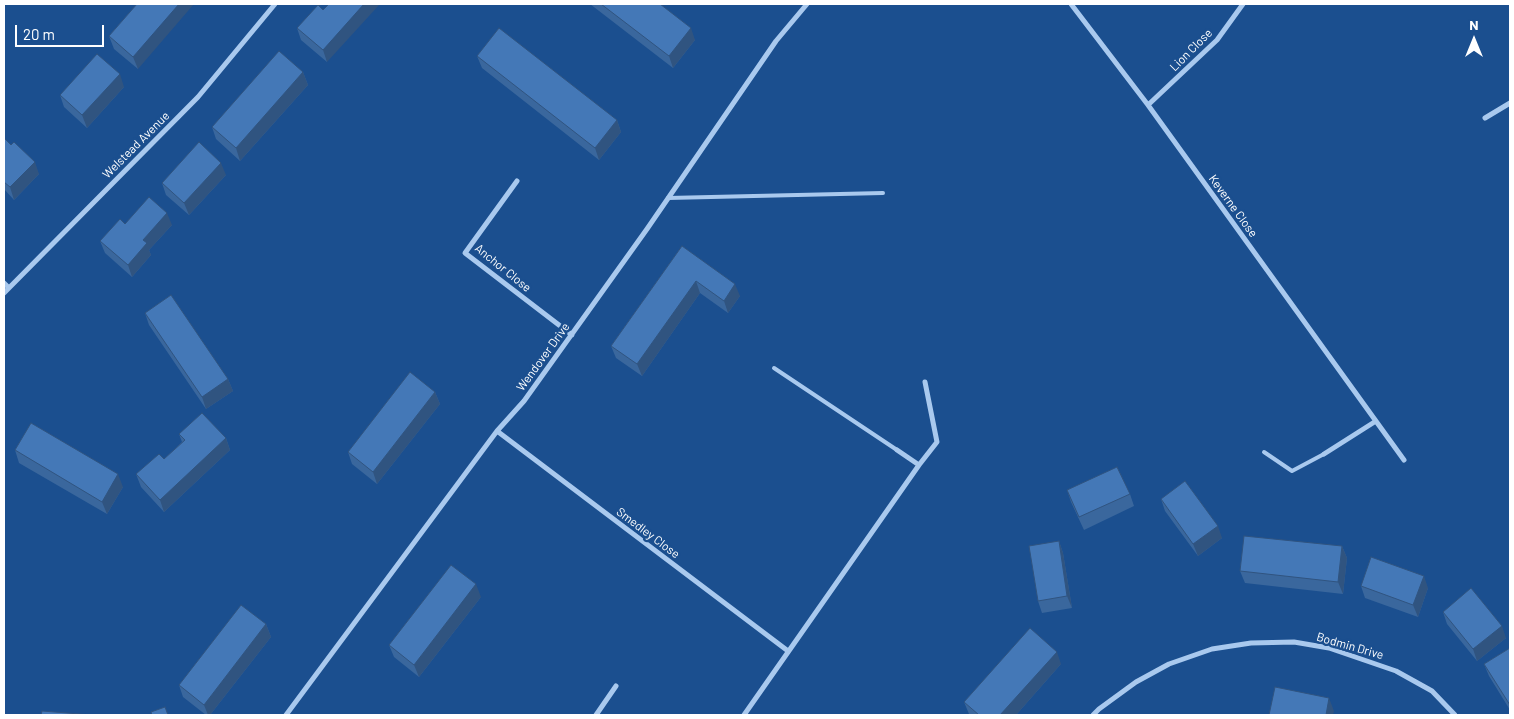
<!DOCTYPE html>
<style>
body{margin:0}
#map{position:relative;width:1514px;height:719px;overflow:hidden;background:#1b4f8f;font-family:Barlow,sans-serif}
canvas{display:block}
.frame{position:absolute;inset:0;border:5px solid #fff;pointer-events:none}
.north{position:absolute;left:1449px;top:15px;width:50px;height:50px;-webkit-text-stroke:4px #1b4f8f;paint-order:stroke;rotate:0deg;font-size:14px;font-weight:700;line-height:20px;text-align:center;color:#fff}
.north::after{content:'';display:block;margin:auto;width:18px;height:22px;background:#fff;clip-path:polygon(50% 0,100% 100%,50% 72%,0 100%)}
.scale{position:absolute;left:15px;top:25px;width:89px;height:22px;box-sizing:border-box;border:2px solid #fff;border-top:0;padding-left:6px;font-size:15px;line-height:18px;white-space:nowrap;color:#fff;-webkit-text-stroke:4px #1b4f8f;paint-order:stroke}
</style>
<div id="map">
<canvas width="1514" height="719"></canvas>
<div class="frame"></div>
<div class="north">N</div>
<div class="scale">20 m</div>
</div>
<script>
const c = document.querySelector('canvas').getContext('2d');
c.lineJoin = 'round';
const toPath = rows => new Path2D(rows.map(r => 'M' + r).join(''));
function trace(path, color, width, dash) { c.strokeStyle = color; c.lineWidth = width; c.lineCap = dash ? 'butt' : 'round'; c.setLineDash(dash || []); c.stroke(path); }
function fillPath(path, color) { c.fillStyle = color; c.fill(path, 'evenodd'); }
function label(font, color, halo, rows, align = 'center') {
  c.font = font + ' Barlow,sans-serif'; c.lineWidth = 5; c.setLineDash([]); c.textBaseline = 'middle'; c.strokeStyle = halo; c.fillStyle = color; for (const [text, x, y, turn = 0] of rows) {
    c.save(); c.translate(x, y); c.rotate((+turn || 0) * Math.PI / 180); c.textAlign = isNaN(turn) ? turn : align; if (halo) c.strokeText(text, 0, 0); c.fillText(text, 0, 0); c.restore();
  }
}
trace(toPath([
 [668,198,883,193],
 [774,368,897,450],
 [1264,452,1292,471,1324,454]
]), '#a9c9ee', 4);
trace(toPath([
 [1071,4,1148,105,1404,460],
 [1148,105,1217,40,1243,4],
 [1485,118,1510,103],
 [517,181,465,253,572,335],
 [4,283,9,288],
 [4,293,198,97,275,4],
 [497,431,788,651],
 [1324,454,1376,421],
 [919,465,937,442,925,382],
 [286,715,497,431,524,401,647,229,776,41,807,4],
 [596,715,616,686],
 [744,715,919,465,897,450],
 [1093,715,1099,709,1136,682,1169,664,1212,649,1251,643,1294,642,1329,648,1396,671,1432,691,1455,715]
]), '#a9c9ee', 5);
fillPath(toPath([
 [137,4,138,69,114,49,109,36],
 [590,4,660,4,695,40,673,68],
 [323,10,327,62,301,40,297,28],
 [477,56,617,120,621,132,599,160,482,68],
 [303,72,308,85,240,161,216,139,212,127],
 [124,87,87,128,64,107,60,95],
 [4,138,39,174,14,200,4,189],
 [226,175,189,215,166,195,162,183],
 [125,224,172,225,149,250,151,255,132,277,105,253,100,241],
 [682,246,740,296,728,313,700,293,642,376,616,358,611,346],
 [145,313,228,379,233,391,206,409,149,325],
 [435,392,440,404,377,484,352,464,348,452],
 [179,434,226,438,230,450,164,512,141,487,136,474,164,459,182,442],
 [15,450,123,487,107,514,19,463],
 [1067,490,1130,494,1134,506,1084,530,1071,502],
 [1161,499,1222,538,1198,556,1165,511],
 [1059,541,1063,553,1072,608,1042,613,1038,601],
 [1342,546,1347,558,1343,594,1245,583,1240,571],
 [1361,586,1428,588,1418,617,1365,598],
 [481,597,419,677,394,657,389,645],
 [1443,612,1506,638,1477,661,1447,624],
 [266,624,271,637,210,715,206,715,183,697,179,685],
 [1510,648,1510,710,1489,676,1484,664],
 [1061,664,1016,715,970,715,969,714,964,702]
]), '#3a679d');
fillPath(toPath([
 [179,4,194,4,138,69,133,57],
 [364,4,380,4,327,62,323,50],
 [691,28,695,40,673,68,669,56],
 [303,72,308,85,240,161,236,148],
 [120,74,124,87,87,128,82,115],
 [617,120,621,132,599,160,595,148],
 [35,162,39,174,14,200,10,187],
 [221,163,226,175,189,215,184,203],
 [167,213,172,225,149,250,151,255,132,277,128,265,143,240],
 [696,281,700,293,642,376,637,364],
 [735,284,740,296,728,313,724,301],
 [228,379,233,391,206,409,202,397],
 [435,392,440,404,377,484,373,472],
 [226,438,230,450,164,512,160,500],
 [118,474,123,487,107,514,102,502],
 [1218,526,1222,538,1198,556,1193,544],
 [1059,541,1063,553,1072,608,1067,596],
 [1342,546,1347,558,1343,594,1338,582],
 [1424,576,1428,588,1418,617,1413,605],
 [476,584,481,597,419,677,414,665],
 [266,624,271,637,210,715,208,715,204,705],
 [1502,626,1506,638,1477,661,1473,649],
 [1057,652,1061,664,1016,715,1000,715],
 [1329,698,1334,711,1333,715,1326,715]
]), '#305480');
const building = toPath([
 [137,4,179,4,133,57,109,36,137,4],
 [329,4,364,4,323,50,297,28,318,5,323,10,329,4],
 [601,4,660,4,691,28,669,56,601,4],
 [499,28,617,120,595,148,477,56,499,28],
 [279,51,303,72,236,148,212,127,279,51],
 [97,54,120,74,82,115,60,95,97,54],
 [4,138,11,145,14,142,35,162,10,187,4,182,4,138],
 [199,142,221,163,184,203,162,183,199,142],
 [149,197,167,213,143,240,147,243,128,265,100,241,120,219,125,224,149,197],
 [682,246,735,284,724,301,696,281,637,364,611,346,682,246],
 [171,295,228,379,202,397,145,313,171,295],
 [410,372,435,392,373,472,348,452,410,372],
 [202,413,226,438,160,500,136,474,159,454,164,459,185,440,179,434,202,413],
 [31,423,118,474,102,502,15,450,31,423],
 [1117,467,1130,494,1079,517,1067,490,1117,467],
 [1185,481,1218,526,1193,544,1161,499,1185,481],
 [1244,536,1342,546,1338,582,1240,571,1244,536],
 [1059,541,1067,596,1038,601,1029,546,1059,541],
 [1371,557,1424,576,1413,605,1361,586,1371,557],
 [451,565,476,584,414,665,389,645,451,565],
 [1471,588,1502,626,1473,649,1443,612,1471,588],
 [241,605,266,624,204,705,179,685,241,605],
 [1030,628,1057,652,1000,715,979,715,964,702,1030,628],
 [1510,648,1510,705,1484,664,1510,648],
 [1275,687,1329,698,1326,715,1269,715,1275,687],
 [165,707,168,715,152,715,151,712,165,707],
 [42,711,92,715,41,715,42,711]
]);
fillPath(building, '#4478b7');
trace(building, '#305480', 1);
label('12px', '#fff', '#1b4f8f', [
 ["Lion Close",1191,50,-45],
 ["Welstead Avenue",136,145,-45],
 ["Keverne Close",1233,206,54],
 ["Anchor Close",503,268,39],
 ["Wendover Drive",543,357,-54],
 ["Smedley Close",648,533,37],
 ["Bodmin Drive",1350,646,16]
]);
</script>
